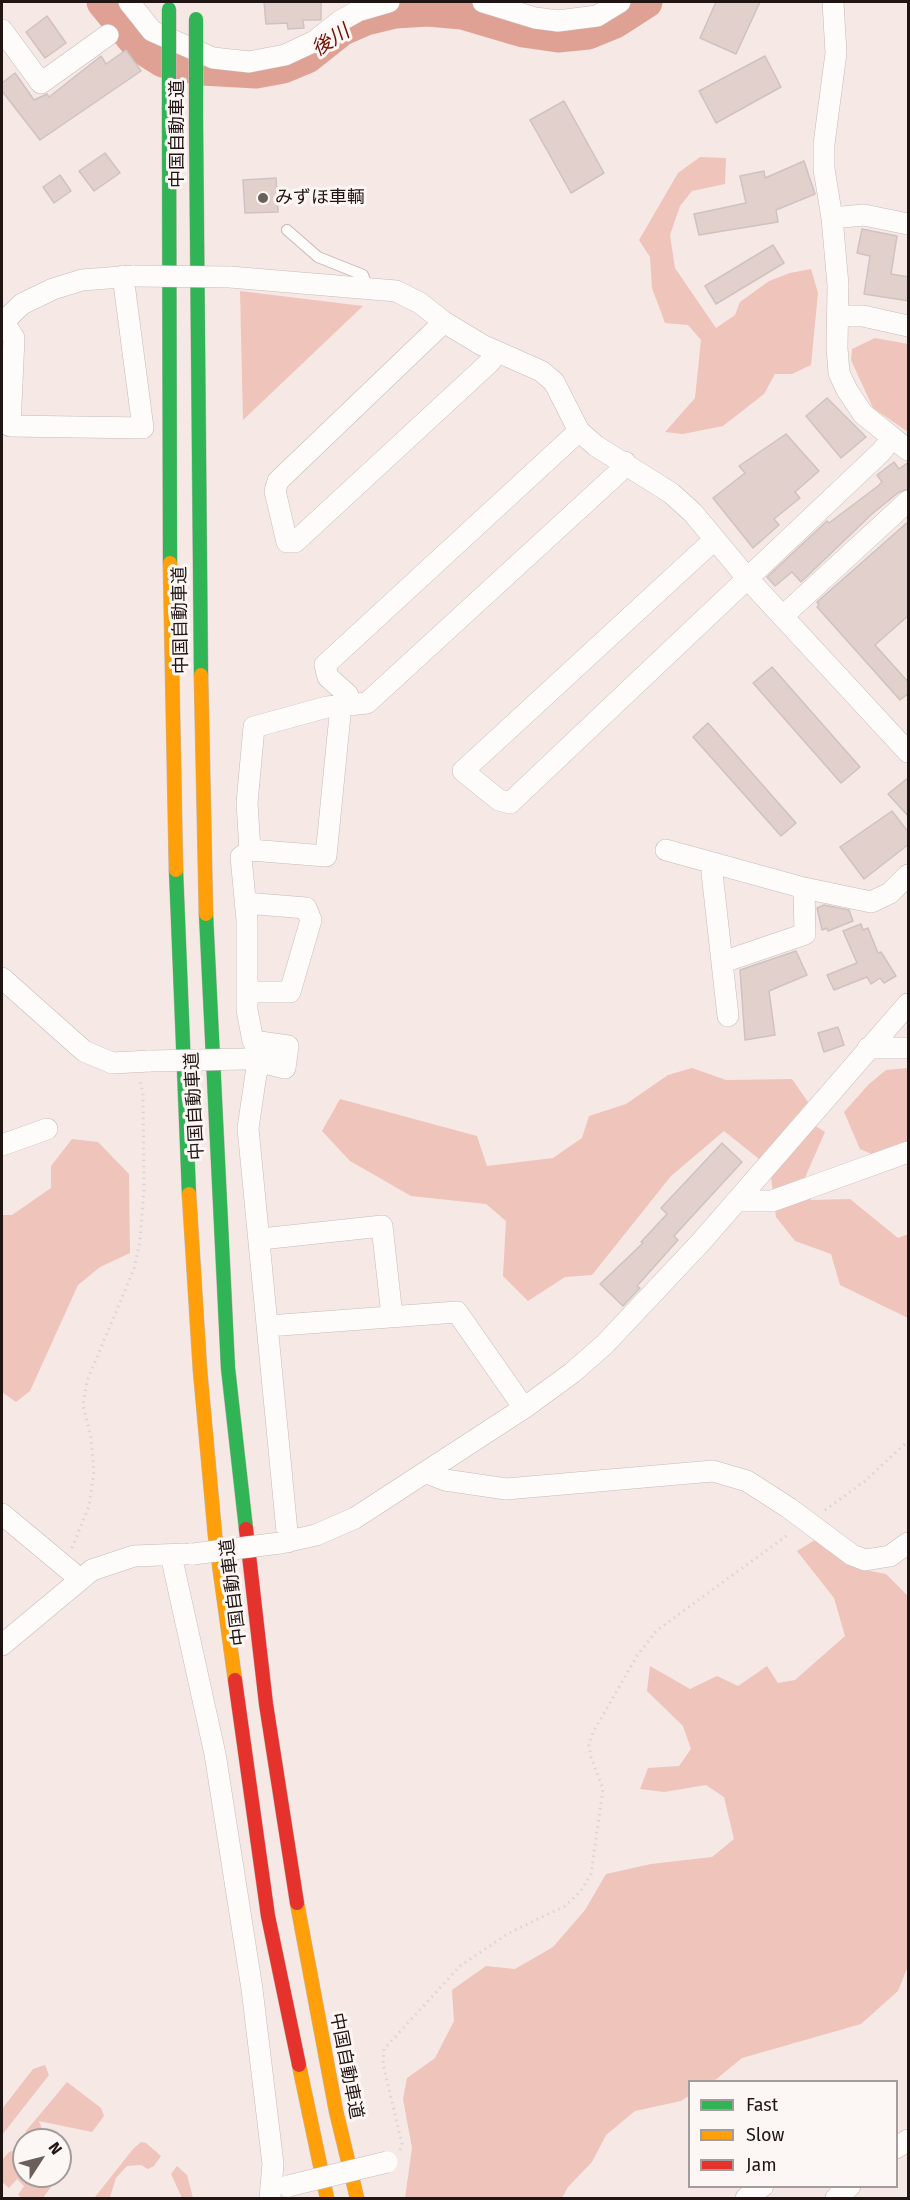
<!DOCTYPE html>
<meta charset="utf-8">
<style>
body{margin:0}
#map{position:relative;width:910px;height:2200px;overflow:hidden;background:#f6e8e5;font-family:"Fira Sans",sans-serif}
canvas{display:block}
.frame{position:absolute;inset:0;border:3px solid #201513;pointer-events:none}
.legend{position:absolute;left:688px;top:2080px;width:210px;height:108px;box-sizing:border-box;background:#fcf6f5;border:2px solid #a49c9b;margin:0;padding:8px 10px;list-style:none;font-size:18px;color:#201513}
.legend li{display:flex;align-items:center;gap:12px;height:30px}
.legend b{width:30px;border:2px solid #a49c9b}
.north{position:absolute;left:12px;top:2128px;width:60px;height:60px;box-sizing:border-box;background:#fcf6f5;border:2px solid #a49c9b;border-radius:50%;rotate:54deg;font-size:16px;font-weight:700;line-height:24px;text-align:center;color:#201513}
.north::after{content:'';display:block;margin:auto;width:21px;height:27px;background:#6b5f5c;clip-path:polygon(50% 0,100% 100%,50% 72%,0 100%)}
</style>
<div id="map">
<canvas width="910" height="2200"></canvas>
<div class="frame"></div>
<ul class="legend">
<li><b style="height:8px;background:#30b455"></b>Fast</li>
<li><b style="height:8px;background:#ff9f0a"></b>Slow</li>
<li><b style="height:8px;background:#e5322d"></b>Jam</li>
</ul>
<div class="north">N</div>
</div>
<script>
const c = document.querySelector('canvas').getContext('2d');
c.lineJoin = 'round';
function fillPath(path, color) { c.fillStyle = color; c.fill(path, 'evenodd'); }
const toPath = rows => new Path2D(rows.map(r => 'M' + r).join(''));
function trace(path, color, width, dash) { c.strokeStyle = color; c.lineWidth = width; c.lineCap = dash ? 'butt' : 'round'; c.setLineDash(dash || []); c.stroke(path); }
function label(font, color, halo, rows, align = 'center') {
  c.font = font + ' "Fira Sans","Noto Sans JP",sans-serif'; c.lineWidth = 6; c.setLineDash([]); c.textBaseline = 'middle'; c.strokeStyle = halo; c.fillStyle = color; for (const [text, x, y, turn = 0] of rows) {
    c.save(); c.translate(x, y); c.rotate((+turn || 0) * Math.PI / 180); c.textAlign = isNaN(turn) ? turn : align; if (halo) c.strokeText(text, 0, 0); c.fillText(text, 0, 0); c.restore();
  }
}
fillPath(toPath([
 [700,157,726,158,725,184,692,191,680,206,670,235,675,268,716,328,735,315,740,302,769,281,790,273,811,269,818,293,811,365,792,374,775,374,764,394,723,426,683,434,665,432,695,398,701,340,688,325,665,323,652,288,650,257,639,240,678,173],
 [240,291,363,306,243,420],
 [875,338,908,344,908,432,873,408,851,360,852,349],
 [692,1068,726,1080,792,1079,808,1102,759,1159,724,1131,671,1176,592,1275,565,1277,528,1301,503,1276,506,1221,486,1204,411,1196,350,1161,322,1131,340,1099,477,1136,487,1166,553,1158,582,1138,589,1116,626,1104,668,1075],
 [908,1068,908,1145,874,1155,860,1149,844,1112,869,1084,886,1070],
 [814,1125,825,1132,803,1182,811,1200,850,1199,898,1238,908,1234,908,1318,840,1285,831,1254,795,1241,776,1217,771,1177],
 [72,1139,98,1142,129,1174,130,1253,100,1267,78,1285,30,1391,16,1402,2,1392,2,1215,12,1215,51,1188,51,1166],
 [815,1540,856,1568,886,1574,908,1596,908,1966,898,1991,861,2024,742,2058,714,2081,690,2082,689,2096,681,2101,635,2111,606,2135,592,2162,568,2187,562,2198,405,2198,412,2148,403,2099,407,2078,435,2058,454,2021,452,1990,486,1966,515,1969,553,1947,585,1910,606,1874,651,1864,712,1857,734,1839,724,1797,706,1785,664,1792,640,1789,648,1768,679,1766,691,1749,683,1726,647,1691,650,1666,690,1689,717,1676,738,1686,767,1666,778,1683,795,1680,845,1636,834,1598,797,1551],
 [45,2065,49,2075,2,2135,2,2109,33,2069],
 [67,2082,101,2108,104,2116,92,2132,39,2121,46,2140,30,2140,25,2136,26,2131],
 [141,2142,146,2143,161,2156,154,2166,148,2169,141,2165,127,2166,116,2178,110,2197,97,2198,95,2197,133,2149],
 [15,2150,24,2156,24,2176,59,2176,43,2198,22,2198,18,2195,24,2186,17,2179,9,2188,2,2182,2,2160,9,2152],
 [177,2166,187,2175,193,2198,182,2198,171,2174]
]), '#efc4bb');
trace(toPath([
 [103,2,139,46,163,61,202,69,256,72,283,67,307,57,341,30,366,19,395,12,428,10,462,13,523,31,558,36,588,33,615,22,646,2]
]), '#e0a195', 33);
const building = toPath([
 [264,2,321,2,321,20,303,20,304,28,288,29,287,23,266,24,264,2],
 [716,2,760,2,736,54,700,38,716,2],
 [47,16,66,43,45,58,26,32,47,16],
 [126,50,141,71,40,140,2,91,2,83,15,73,34,100,47,94,49,97,101,56,106,64,126,50],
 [765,56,781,87,716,123,699,91,765,56],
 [564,101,604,173,571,193,530,120,564,101],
 [105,153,120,173,94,191,79,171,105,153],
 [804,161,815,194,776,210,778,222,699,235,694,214,746,203,740,176,764,171,765,178,804,161],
 [60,175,71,191,54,203,43,187,60,175],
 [276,178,278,212,245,213,243,180,276,178],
 [862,229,897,236,891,274,909,277,909,301,864,294,870,256,857,253,862,229],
 [773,245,784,263,716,304,705,286,773,245],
 [827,398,866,437,841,458,806,416,827,398],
 [786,434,819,471,795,492,800,498,774,519,779,525,753,548,713,498,745,473,739,466,786,434],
 [894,462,899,469,909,462,909,489,899,492,872,514,801,582,792,572,775,586,767,577,827,521,829,523,878,486,882,482,877,475,894,462],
 [909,521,909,615,875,645,909,683,909,693,900,700,817,607,819,605,817,602,909,521],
 [772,667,860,767,841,783,753,683,772,667],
 [708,723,796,823,781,836,693,737,708,723],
 [909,777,909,817,888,794,909,777],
 [892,811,909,833,909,844,864,879,840,847,892,811],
 [824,905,849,910,853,921,828,931,827,928,822,930,817,908,824,905],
 [861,924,863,930,868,928,878,953,881,952,896,976,884,983,880,978,871,984,867,977,834,990,827,975,857,963,843,931,861,924],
 [796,951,807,975,769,991,775,1035,745,1040,740,970,796,951],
 [838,1027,844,1045,824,1052,818,1033,838,1027],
 [722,1143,742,1162,674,1236,678,1240,637,1286,640,1288,623,1306,600,1284,643,1243,641,1242,667,1214,661,1208,722,1143]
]);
fillPath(building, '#e1d0cc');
trace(building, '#cec3c0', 1.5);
const lane = toPath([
 [287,230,318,257,363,275,368,289]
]);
const street = toPath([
 [129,2,152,31,213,58,249,62,285,55,315,41,340,21,358,11,389,2],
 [483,2,535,18,558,21,597,16,620,2],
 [833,2,836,53,824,144,824,169,832,218,838,285,837,348,839,373,847,390,863,414,908,450],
 [2,30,41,83,108,35],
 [832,218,864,215,908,224],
 [230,277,396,291,420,303,444,322,482,345,541,371,554,382,579,431,596,446,671,493,693,513,748,579,908,752],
 [838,316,863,316,908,326],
 [3,321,14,338,10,426,143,428,123,276],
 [444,322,278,481,275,491,287,542,295,542,490,362,496,352],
 [2,323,22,304,53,289,82,280,134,276],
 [714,540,463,771,499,800,510,803,881,452,892,438],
 [783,616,908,501],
 [353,705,347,694,328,677,325,665,579,431],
 [250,850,247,803,254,727,327,707,367,703,618,473,625,462],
 [666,850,804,888,871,902,890,893,908,875],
 [714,863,712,873,728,1016],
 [245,903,306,908,311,920,290,992,247,992],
 [723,962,805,934,804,888],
 [2,978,84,1051,112,1063,150,1061],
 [868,1048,908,1048],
 [249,1060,261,1062,256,1074,248,1128,288,1542],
 [261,1062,285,1068,288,1046,253,1041,247,1010,247,920,241,857,250,850,326,856,341,705],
 [2,1145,47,1129],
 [738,1201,772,1201,908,1152],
 [261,1239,382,1226,392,1316],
 [268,1326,457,1312,524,1408],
 [427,1473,445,1480,506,1489,713,1471,747,1481,789,1508,852,1555,865,1560,890,1556,908,1543],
 [2,1514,80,1579],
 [280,1543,316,1535,355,1518,524,1408,572,1373,605,1344,701,1242,908,1004],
 [171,1555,215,1754,252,1989,273,2164,270,2198],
 [2,1645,92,1570,134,1556,185,1554],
 [896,2148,908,2140],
 [746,2198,763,2186],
 [836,2198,850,2186]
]);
const fast = toPath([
 [169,109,170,563],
 [196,121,201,675],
 [176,870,189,1194],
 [206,914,228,1368,246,1529]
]);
const slow = toPath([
 [170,563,176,870],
 [201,675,206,914],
 [189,1194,200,1370,215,1535,235,1680],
 [297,1903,336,2111,357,2198],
 [299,2065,327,2198]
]);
const jam = toPath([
 [246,1529,266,1704,297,1903],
 [235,1680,268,1916,299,2065]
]);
trace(lane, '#c5bab7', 12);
trace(street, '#c5bab7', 22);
trace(fast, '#c5bab7', 15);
trace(slow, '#c5bab7', 15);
trace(jam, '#c5bab7', 15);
trace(toPath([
 [825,1510,865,1481,908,1441],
 [72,1548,89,1506,94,1472,91,1438,83,1405,87,1381,134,1269,140,1241,144,1189,143,1093,140,1082],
 [400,2150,402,2144,383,2064,384,2049,460,1966,509,1933,565,1906,580,1892,591,1874,603,1789,591,1757,589,1745,593,1732,637,1656,656,1631,789,1534]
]), '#d9d5d4', 3, [1.5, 4.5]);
trace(lane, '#fefcfb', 10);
trace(street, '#fefcfb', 21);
trace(fast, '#30b455', 14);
trace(slow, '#ff9f0a', 14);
trace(jam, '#e5322d', 14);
const streetBridge = toPath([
 [134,276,230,277],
 [150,1061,245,1059],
 [193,1554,280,1543],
 [288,2186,387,2162]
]);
const fastBridge = toPath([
 [169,9,169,109],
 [196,19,196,121]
]);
trace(streetBridge, '#c5bab7', 22, []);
trace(fastBridge, '#c5bab7', 15, []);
trace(streetBridge, '#fefcfb', 21);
trace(fastBridge, '#30b455', 14);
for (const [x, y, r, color] of [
 [263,198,6,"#6b5f5c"]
]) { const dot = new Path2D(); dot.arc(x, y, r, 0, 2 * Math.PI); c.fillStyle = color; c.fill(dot); trace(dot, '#fcf6f5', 2); }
label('18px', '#201513', '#fcf6f5', [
 ["中国自動車道",178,134,-90],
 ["中国自動車道",181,620,-91],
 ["中国自動車道",195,1106,-93],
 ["中国自動車道",234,1592,-97],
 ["中国自動車道",346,2066,79]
]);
label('18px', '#201513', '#fcf6f5', [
 ["みずほ車輌",275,198]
], 'left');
label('italic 20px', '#710c00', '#fcf6f5', [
 ["後川",331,41,-33]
]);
</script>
